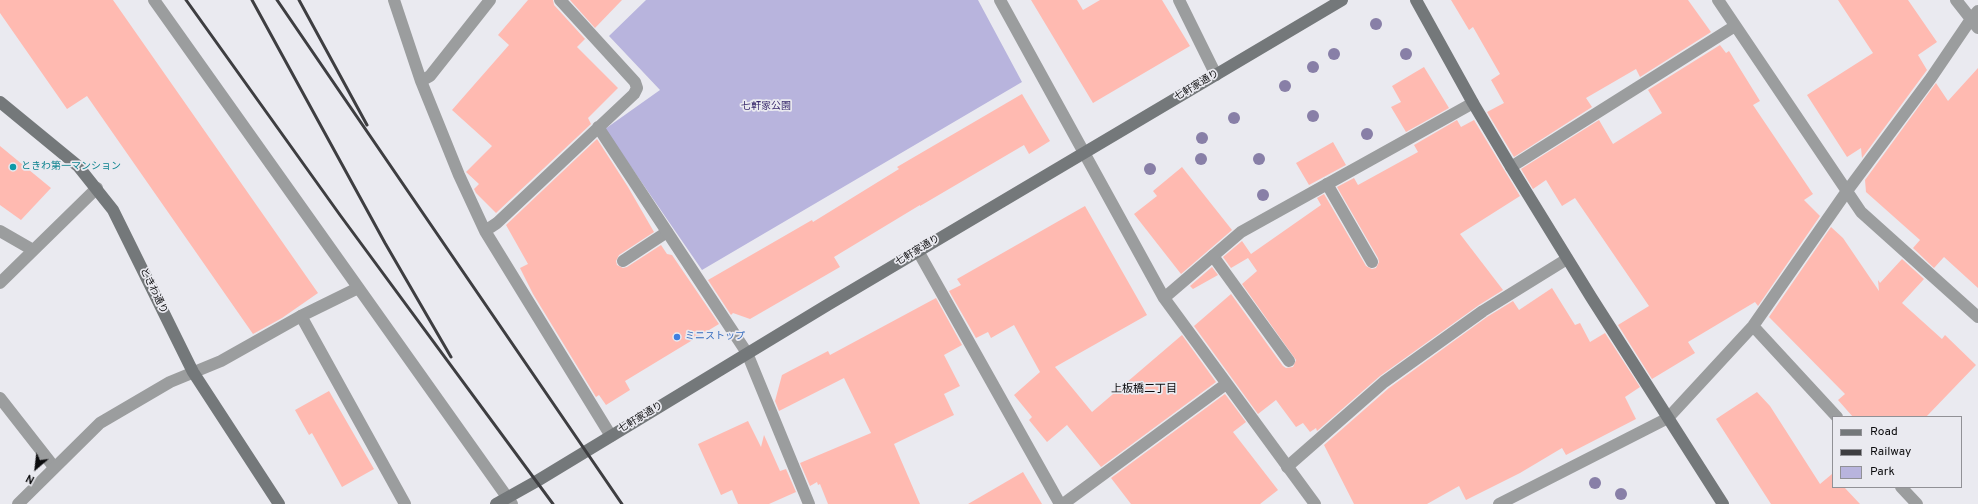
<!DOCTYPE html>
<meta charset="utf-8">
<style>
body{margin:0}
#map{position:relative;width:1978px;height:504px;overflow:hidden;background:#eaeaf0;font-family:Overpass,sans-serif}
canvas{display:block}
.legend{position:absolute;left:1832px;top:416px;width:130px;height:72px;box-sizing:border-box;background:#eaeaf0;border:1px solid #919196;margin:0;padding:5px 7px;list-style:none;font-size:12px;color:#0c0c0e}
.legend li{display:flex;align-items:center;gap:8px;height:20px}
.legend b{width:20px;border:1px solid #919196}
.north{position:absolute;left:16px;top:448px;width:40px;height:40px;-webkit-text-stroke:3px #eaeaf0;paint-order:stroke;rotate:208deg;font-size:11px;font-weight:700;line-height:16px;text-align:center;color:#0c0c0e}
.north::after{content:'';display:block;margin:auto;width:14px;height:18px;background:#0c0c0e;clip-path:polygon(50% 0,100% 100%,50% 72%,0 100%)}
</style>
<div id="map">
<canvas width="1978" height="504"></canvas>
<ul class="legend">
<li><b style="height:5px;background:#74787a"></b>Road</li>
<li><b style="height:5px;background:#3e3e41"></b>Railway</li>
<li><b style="height:11px;background:#b8b4dd"></b>Park</li>
</ul>
<div class="north">N</div>
</div>
<script>
const c = document.querySelector('canvas').getContext('2d');
c.lineJoin = 'round';
function fillPath(path, color) { c.fillStyle = color; c.fill(path, 'evenodd'); }
const toPath = rows => new Path2D(rows.map(r => 'M' + r).join(''));
function trace(path, color, width, dash) { c.strokeStyle = color; c.lineWidth = width; c.lineCap = dash ? 'butt' : 'round'; c.setLineDash(dash || []); c.stroke(path); }
function label(font, color, halo, rows, align = 'center') {
  c.font = font + ' Overpass,"Noto Sans JP",sans-serif'; c.lineWidth = 3.5; c.setLineDash([]); c.textBaseline = 'middle'; c.strokeStyle = halo; c.fillStyle = color; for (const [text, x, y, turn = 0] of rows) {
    c.save(); c.translate(x, y); c.rotate((+turn || 0) * Math.PI / 180); c.textAlign = isNaN(turn) ? turn : align; if (halo) c.strokeText(text, 0, 0); c.fillText(text, 0, 0); c.restore();
  }
}
fillPath(toPath([
 [646,0,978,0,1022,82,702,270,605,129,660,90,609,36]
]), '#b8b4dd');
fillPath(toPath([
 [0,0,113,0,318,293,282,318,253,334,87,96,67,109,0,13],
 [528,0,553,0,554,5,585,39,577,47,618,88,588,118,591,124,496,213,476,193,474,189,479,184,466,172,492,146,452,110,509,45,498,35],
 [570,0,622,0,595,28],
 [1031,0,1077,0,1083,10,1100,0,1162,0,1190,46,1093,103],
 [1451,0,1688,0,1711,32,1640,77,1636,69,1586,98,1592,107,1514,157,1487,112,1504,103,1491,80,1500,74,1473,27,1469,30],
 [1838,0,1908,0,1937,42,1918,55,1927,70,1862,158,1861,148,1847,157,1807,95,1873,53],
 [1720,45,1726,53,1729,51,1760,101,1753,105,1813,194,1804,200,1820,216,1758,306,1755,302,1688,342,1695,353,1652,379,1618,325,1649,306,1575,198,1562,206,1546,180,1533,189,1521,169,1599,120,1613,144,1662,113,1648,90],
 [1424,67,1449,108,1406,132,1391,107,1401,102,1392,86],
 [1978,68,1978,288,1944,257,1934,268,1913,248,1920,240,1866,192,1865,180,1936,83,1948,101],
 [1022,94,1050,141,1029,154,1024,145,920,206,920,205,834,257,840,267,750,319,733,313,731,315,708,280,812,220,813,222,899,169,897,167],
 [1457,120,1461,127,1474,120,1520,196,1460,234,1503,290,1479,305,1380,376,1317,431,1316,428,1310,432,1303,423,1296,427,1276,400,1258,414,1194,326,1231,294,1283,366,1286,368,1293,367,1296,360,1242,284,1257,271,1248,258,1231,268,1223,257,1242,241,1251,254,1321,205,1317,198,1324,194,1366,266,1372,269,1376,268,1379,262,1378,258,1337,187,1354,178,1358,185,1418,152,1414,145],
 [597,139,628,187,654,232,619,255,616,261,617,265,623,268,627,267,661,245,667,254,672,255,719,324,625,381,630,390,606,405,599,395,596,397,533,294,520,268,528,264,506,225],
 [1333,142,1346,165,1309,185,1296,163],
 [0,146,51,188,21,220,0,205],
 [1182,167,1232,230,1181,274,1134,214,1157,196,1153,191],
 [1085,206,1147,315,1055,367,1092,412,1182,335,1216,382,1101,467,1067,425,1047,442,1029,420,1032,417,1014,395,1040,372,1014,325,991,338,988,332,976,338,949,291,961,285,957,279],
 [1831,227,1843,238,1879,291,1878,280,1880,283,1902,259,1924,279,1902,303,1942,339,1945,335,1976,365,1926,417,1853,417,1838,400,1845,394,1769,317],
 [1212,267,1218,275,1193,289,1190,286],
 [1552,288,1575,325,1580,323,1590,342,1605,333,1640,387,1625,397,1636,419,1566,455,1562,448,1520,473,1466,500,1459,486,1427,504,1354,504,1324,445,1389,388,1487,317,1513,301,1519,310],
 [936,298,962,345,944,355,960,386,944,394,954,415,894,444,920,504,828,504,820,484,818,485,817,482,810,486,800,463,871,433,844,378,779,411,775,401,782,375,828,351,830,355],
 [329,391,374,469,342,487,312,433,309,435,295,410],
 [1757,392,1770,406,1820,484,1832,474,1833,487,1844,487,1860,504,1771,504,1716,419],
 [1225,394,1246,422,1233,432,1278,490,1260,504,1131,504,1111,478],
 [748,421,761,447,764,435,780,471,786,469,796,492,769,504,738,504,732,490,721,495,698,444],
 [1023,472,1042,504,968,504]
]), '#ffbab1');
trace(toPath([
 [1327,184,1372,262],
 [0,231,33,250],
 [1213,256,1289,361],
 [623,261,667,232],
 [301,316,405,504],
 [0,398,54,467],
 [1287,467,1384,382,1483,311,1567,259]
]), '#9b9d9e', 12);
trace(toPath([
 [154,0,512,504],
 [394,0,421,81,459,175,485,231,611,436],
 [1000,0,1164,298,1315,504],
 [1179,0,1216,75],
 [1718,0,1861,212,1978,317],
 [1956,0,1978,28],
 [421,81,430,76,490,0],
 [598,127,747,353,809,504],
 [1511,167,1735,26],
 [485,231,497,223,634,94,637,88,635,82,560,0],
 [918,251,1060,504],
 [0,283,97,188],
 [1164,298,1241,232,1473,103],
 [1753,326,1837,417],
 [1901,487,1917,504],
 [18,504,100,423,170,382,221,361,301,316,358,288],
 [1063,504,1226,384],
 [1499,504,1668,418,1753,326,1847,191,1931,78,1971,19,1978,11]
]), '#9b9d9e', 12);
trace(toPath([
 [1416,0,1473,103,1511,167,1591,297,1723,504],
 [0,102,78,166,113,210,193,372,279,504],
 [496,504,537,481,829,304,1342,0]
]), '#74787a', 12);
trace(toPath([
 [186,0,340,215,553,504],
 [252,0,385,243,451,357],
 [277,0,622,504],
 [299,0,367,125]
]), '#3e3e41', 3);
c.fillStyle = '#887fa7';
for (const [x, y] of [
 [1376,24],
 [1334,54],
 [1406,54],
 [1313,67],
 [1285,86],
 [1313,116],
 [1234,118],
 [1367,134],
 [1202,138],
 [1201,159],
 [1259,159],
 [1150,169],
 [1263,195],
 [1595,483],
 [1621,494]
]) { c.beginPath(); c.arc(x, y, 6, 0, 2 * Math.PI); c.fill(); }
for (const [x, y, r, color] of [
 [13,167,4,"#0f9aa8"],
 [677,337,4,"#3f7fe0"]
]) { const dot = new Path2D(); dot.arc(x, y, r, 0, 2 * Math.PI); c.fillStyle = color; c.fill(dot); trace(dot, '#eaeaf0', 1.5); }
label('10px', '#0c0c0e', '#eaeaf0', [
 ["七軒家通り",1197,86,-31],
 ["七軒家通り",918,251,-31],
 ["ときわ通り",153,291,64],
 ["七軒家通り",641,418,-31]
]);
label('10px', '#37286b', '#eaeaf0', [
 ["七軒家公園",766,107]
]);
label('10px', '#0d838f', '#eaeaf0', [
 ["ときわ第一マンション",21,167]
], 'left');
label('10px', '#366cbe', '#eaeaf0', [
 ["ミニストップ",685,337]
], 'left');
label('11px', '#0c0c0e', '#eaeaf0', [
 ["上板橋二丁目",1144,390]
]);
</script>
